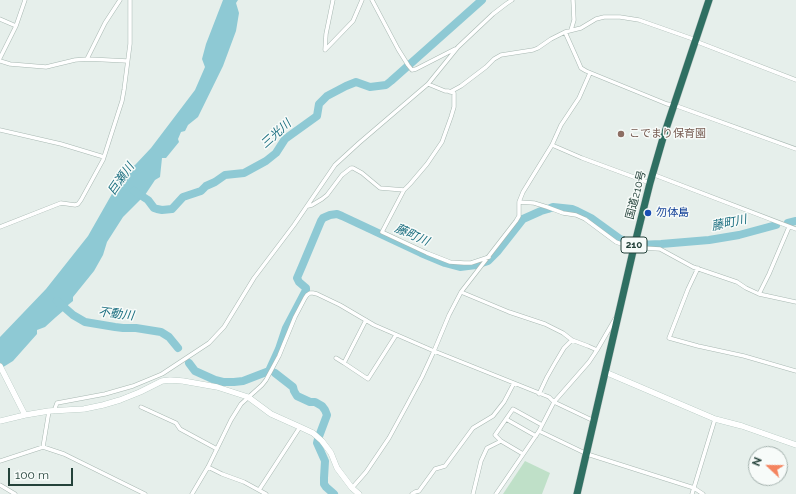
<!DOCTYPE html>
<meta charset="utf-8">
<style>
body{margin:0}
#map{position:relative;width:796px;height:494px;overflow:hidden;background:#e6efeb;font-family:Raleway,sans-serif}
canvas{display:block}
.north{position:absolute;left:748px;top:446px;width:40px;height:40px;box-sizing:border-box;background:#f7fbf9;border:1px solid #a3b1ad;border-radius:50%;rotate:292deg;font-size:11px;font-weight:700;line-height:16px;text-align:center;color:#24423a}
.north::after{content:'';display:block;margin:auto;width:14px;height:18px;background:#f4845f;clip-path:polygon(50% 0,100% 100%,50% 72%,0 100%)}
.scale{position:absolute;left:8px;top:468px;width:65px;height:18px;box-sizing:border-box;border:2px solid #24423a;border-top:0;padding-left:5px;font-size:12px;line-height:14px;white-space:nowrap;color:#24423a;-webkit-text-stroke:3px #f7fbf9;paint-order:stroke}
</style>
<div id="map">
<canvas width="796" height="494"></canvas>
<div class="north">N</div>
<div class="scale">100 m</div>
</div>
<script>
const c = document.querySelector('canvas').getContext('2d');
c.lineJoin = 'round';
function fillPath(path, color) { c.fillStyle = color; c.fill(path, 'evenodd'); }
const toPath = rows => new Path2D(rows.map(r => 'M' + r).join(''));
function trace(path, color, width, dash) { c.strokeStyle = color; c.lineWidth = width; c.lineCap = dash ? 'butt' : 'round'; c.setLineDash(dash || []); c.stroke(path); }
function label(font, color, halo, rows, align = 'center') {
  c.font = font + ' Raleway,"Noto Sans JP",sans-serif'; c.lineWidth = 3; c.setLineDash([]); c.textBaseline = 'middle'; c.strokeStyle = halo; c.fillStyle = color; for (const [text, x, y, turn = 0] of rows) {
    c.save(); c.translate(x, y); c.rotate((+turn || 0) * Math.PI / 180); c.textAlign = isNaN(turn) ? turn : align; if (halo) c.strokeText(text, 0, 0); c.fillText(text, 0, 0); c.restore();
  }
}
fillPath(toPath([
 [525,461,550,473,542,494,503,494]
]), '#bfe0c8');
fillPath(toPath([
 [223,0,238,0,236,3,239,13,236,31,223,66,198,117,188,125,185,131,181,132,178,139,179,142,166,158,162,158,160,177,155,180,145,195,123,217,107,242,103,255,94,271,73,297,73,301,68,305,63,311,56,317,45,327,37,330,37,334,13,361,0,369,0,337,46,289,88,236,125,171,135,165,151,148,195,90,205,67,202,59,206,44]
]), '#8ec9d4');
trace(toPath([
 [134,191,148,200,154,208,157,209,162,210,172,209,183,197,201,191,206,186,215,182,225,175,244,173,266,161,276,153,285,139,317,116,319,104,327,96,346,86,356,82,370,87,386,85,391,81,482,0],
 [788,223,796,221],
 [638,245,661,244,709,240,739,235,776,225],
 [57,301,73,315,85,322,115,327,123,328,136,328,161,332,169,337,178,348],
 [189,363,195,371,215,380,223,382,234,382,243,381,269,371],
 [269,371,279,349,286,328,306,290,306,288,299,282,297,278,303,264,321,221,323,218,330,215,337,214,342,216,421,253,445,263,460,267,476,265,488,261,497,252,523,219,541,211,548,209,553,207,572,209,577,211,591,218,620,239,631,244],
 [275,373,293,387,294,391,297,396,310,402,315,402,322,406,325,410,327,415,318,439,317,443,325,461,324,478,324,484,326,487,334,494]
]), '#8ec9d4', 8);
const street = toPath([
 [333,0,326,34,325,50,353,21,362,0],
 [372,0,398,49,408,65,412,70,416,69,455,49],
 [0,19,16,26],
 [571,30,574,20,573,0],
 [565,32,578,61,581,68,586,71,667,104,674,105,796,149],
 [695,41,796,80],
 [0,58,16,26,25,0],
 [87,59,105,23,120,0],
 [0,61,10,64,46,67,75,60,88,59,127,61],
 [450,92,461,86,486,67,494,59,501,55,533,50,538,48,551,39,565,32,581,28,596,19,604,17,620,17,639,20,696,40],
 [0,130,61,144,104,157],
 [552,145,582,158,650,183],
 [652,174,796,229],
 [404,190,382,232,427,253,450,262,464,263,471,263,489,257],
 [519,202,534,203,547,207,563,213,576,215,585,219,616,242,624,245,642,248,660,249,693,267,737,282,746,288,759,294,769,274,789,227],
 [308,206,312,205,322,199,327,195,342,175,351,168,353,168,362,173,380,188,404,190,410,184,427,164,442,142,451,117,454,107,454,93,448,91,445,91,428,84],
 [0,227,61,203,75,205,78,204,81,200,103,160,122,101,124,90,130,44,130,0],
 [698,268,688,289,669,338,698,346,744,356,796,371],
 [461,292,509,312,545,324,563,333,572,340,588,346,597,350],
 [759,294,796,302],
 [366,320,344,363,368,379,396,335],
 [336,358,344,363],
 [539,394,547,377,555,363,564,348,572,340],
 [141,407,176,423,180,429,217,449],
 [54,411,57,403,105,394,133,386,162,374,209,343,224,327,254,278,294,225,335,165,359,143,428,84,458,47,493,14,506,4,512,0],
 [506,419,536,436],
 [539,431,587,454,694,488,703,494],
 [43,447,49,411],
 [523,454,501,441,495,435,513,409,542,425],
 [0,461,43,447,64,454,145,494],
 [208,467,222,474,244,482,266,494],
 [0,485,15,494],
 [352,488,366,472,389,438,407,405,422,377,434,351,449,315,461,292,516,221,519,216,519,202,523,192,552,145,561,125,579,98,590,73],
 [259,490,300,427],
 [192,494,208,467,231,420,241,404,262,385,266,380,279,356,295,317,305,298,307,295,310,293,313,293,317,294,340,305,374,325,434,351,549,397,554,402,594,421],
 [412,494,415,492,419,491,435,469,445,466,473,428,493,416,504,402,514,383],
 [473,494,481,461,487,448,501,441],
 [496,494,539,431,554,402,589,362,597,350,615,319],
 [692,494,715,419]
]);
const secondary = toPath([
 [0,366,25,415],
 [605,372,715,419,742,426,796,445],
 [0,421,25,415,49,411,84,409,103,405,120,400,140,392,162,381,170,380,183,381,217,387,248,397,271,414,300,427,313,433,322,441,331,453,337,468,352,488,359,494]
]);
const highway = toPath([
 [577,494,634,247,650,183,663,138,709,0]
]);
trace(street, '#a8b8b2', 4.5);
trace(secondary, '#a4bbb3', 6);
trace(highway, '#c2cac8', 8);
trace(street, '#fff', 3.5);
trace(secondary, '#fff', 5.5);
trace(highway, '#2f6f62', 7);
for (const [x, y, r, color] of [
 [621,134,4,"#8d6e63"],
 [648,213,4,"#1a4fb4"]
]) { const dot = new Path2D(); dot.arc(x, y, r, 0, 2 * Math.PI); c.fillStyle = color; c.fill(dot); trace(dot, '#f7fbf9', 1.5); }
for (const [x, y, w] of [
 [634,245,26]
]) { const box = new Path2D(); box.roundRect(x - w / 2, y - 8, w, 16, 3); c.fillStyle = '#f7fbf9'; c.fill(box); trace(box, '#24423a', 1); }
label('bold 10px', '#24423a', null, [
 ["210",634,245]
]);
label('11px', '#785e54', '#f7fbf9', [
 ["こでまり保育園",629,134]
], 'left');
label('11px', '#24423a', '#f7fbf9', [
 ["国道210号",636,195,-75]
]);
label('11px', '#164399', '#f7fbf9', [
 ["勿体島",656,213]
], 'left');
label('italic 12px', '#1c6f80', '#f7fbf9', [
 ["三光川",276,134,-42],
 ["巨瀬川",121,179,-55],
 ["藤町川",729,223,-12],
 ["藤町川",412,235,24],
 ["不動川",116,314,7]
]);
</script>
